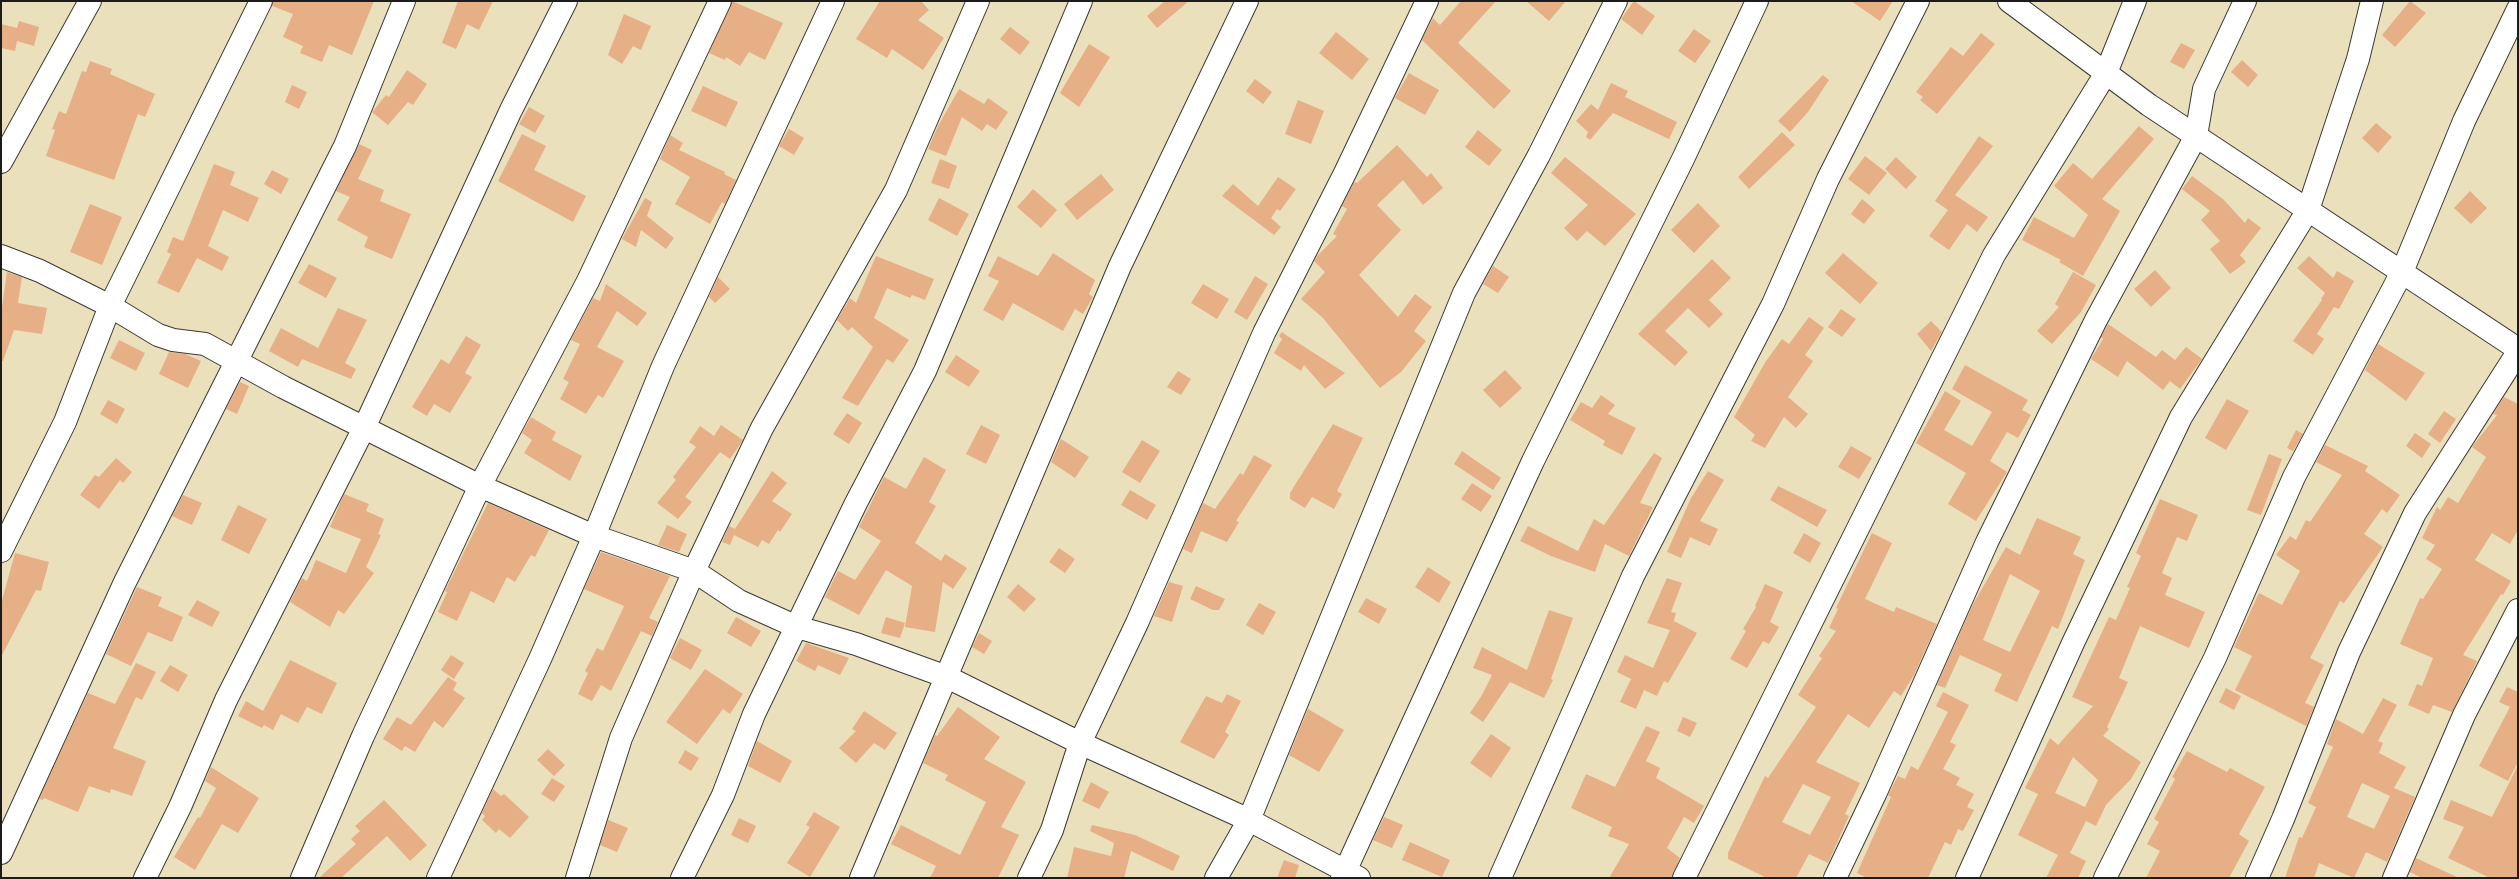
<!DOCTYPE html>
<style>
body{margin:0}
#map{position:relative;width:2519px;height:879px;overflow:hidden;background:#eae0bc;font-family:"Old Standard TT",serif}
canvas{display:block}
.frame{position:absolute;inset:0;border:2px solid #1c1c1c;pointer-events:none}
</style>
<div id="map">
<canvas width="2519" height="879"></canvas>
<div class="frame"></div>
</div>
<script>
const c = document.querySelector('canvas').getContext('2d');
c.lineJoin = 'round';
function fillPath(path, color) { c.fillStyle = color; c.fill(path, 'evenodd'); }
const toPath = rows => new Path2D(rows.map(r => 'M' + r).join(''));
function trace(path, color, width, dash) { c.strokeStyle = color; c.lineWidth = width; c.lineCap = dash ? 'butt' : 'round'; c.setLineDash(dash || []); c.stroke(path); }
fillPath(toPath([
 [273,1,374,1,352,55,329,45,322,62,300,53,303,46,283,37,293,14,272,6],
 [458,1,493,1,479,30,467,24,456,49,442,43],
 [732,1,783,23,765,60,749,52,740,66,726,57,725,60,709,53],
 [880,1,921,1,929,10,918,20,944,38,923,70,892,49,887,58,856,39],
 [1165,1,1189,1,1157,28,1147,16],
 [1461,1,1496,1,1458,43,1511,91,1494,109,1422,40,1433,18,1440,25],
 [1526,1,1566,1,1549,21],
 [1634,1,1655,16,1642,35,1621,19],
 [1851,1,1893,1,1880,21],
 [2410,1,2426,13,2395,47,2382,35],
 [624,14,651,26,641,50,633,46,622,64,608,55],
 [19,21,39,27,34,46,17,41,15,51,1,48,1,24,17,28],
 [1010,27,1030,42,1020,55,1000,39],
 [1694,29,1711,41,1695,63,1678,51],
 [1336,32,1369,59,1352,80,1319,53],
 [1981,33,1995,44,1937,114,1920,100,1923,97,1916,92,1951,47,1963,56],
 [2181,43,2195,50,2184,69,2170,62],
 [1089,44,1110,57,1079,107,1060,93],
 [2242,60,2258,75,2248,87,2231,72],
 [90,61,112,69,110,74,155,94,145,117,138,114,114,180,46,156,55,130,52,129,59,111,66,114,82,71,86,72],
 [407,70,427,84,413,105,408,102,388,125,372,112,386,95,389,97],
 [1409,73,1439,90,1425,115,1395,98],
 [1823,75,1829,80,1808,112,1790,132,1778,121],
 [1255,79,1272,92,1263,104,1246,91],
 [1611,83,1628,91,1625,97,1677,122,1669,139,1613,113,1590,140,1586,137,1588,132,1576,121,1591,104,1598,110],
 [292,85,307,92,299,109,285,102],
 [703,86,738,102,726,127,691,111],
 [959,89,984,104,988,98,1008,112,996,130,987,124,982,131,962,117,946,156,928,149,938,126],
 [1298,100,1324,111,1311,144,1285,134],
 [529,107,545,116,535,133,519,124],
 [2376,123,2392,137,2378,153,2362,138],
 [2139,126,2154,139,2102,199,2120,211,2083,276,2059,262,2061,260,2022,240,2034,217,2074,238,2088,215,2054,186,2073,163,2092,179],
 [789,129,804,138,794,155,779,146],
 [1478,130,1502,150,1489,166,1465,147],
 [1782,132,1795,145,1749,189,1738,177],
 [522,134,546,146,534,170,586,196,573,222,498,181],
 [670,135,683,143,679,150,725,172,724,174,736,180,725,204,722,202,710,224,675,204,690,177,660,159],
 [1979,136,1993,146,1955,195,1988,217,1977,232,1967,224,1949,250,1929,236,1948,210,1935,201],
 [359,144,372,150,358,179,384,190,380,201,411,214,392,259,364,247,368,237,337,220,350,197,336,191],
 [1397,145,1427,177,1431,173,1443,188,1423,205,1403,180,1377,205,1401,230,1359,275,1398,317,1415,294,1432,307,1414,331,1426,341,1401,372,1380,388,1323,318,1301,299,1325,272,1314,261,1318,255,1337,236,1333,234,1347,209,1342,206,1354,182,1357,183],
 [1865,156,1887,173,1869,195,1848,179],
 [1565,157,1636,214,1605,246,1587,231,1577,241,1564,228,1588,205,1551,173],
 [1896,157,1917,177,1906,189,1885,169],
 [940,159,957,166,949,189,931,183],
 [214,164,235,172,230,185,259,198,248,222,223,210,208,246,229,257,222,271,197,258,179,293,157,283,171,254,167,252,173,237,183,241],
 [272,170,289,179,281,194,264,184],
 [1101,174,1114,190,1077,220,1064,204],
 [2192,176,2223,199,2245,223,2248,218,2261,228,2240,255,2246,262,2230,274,2210,249,2220,241,2201,220,2210,211,2182,189],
 [1278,177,1296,189,1280,211,1277,209,1271,218,1281,227,1274,235,1222,196,1233,184,1258,206],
 [1033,189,1057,210,1041,228,1017,207],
 [2470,191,2487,208,2471,224,2454,208],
 [645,198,652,202,647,216,674,238,666,249,641,230,636,247,622,239],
 [939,198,969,214,957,236,928,220],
 [1862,199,1875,210,1864,224,1851,214],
 [1698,203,1720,226,1694,253,1671,230],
 [90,204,122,217,102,265,70,252],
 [1053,253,1095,280,1089,294,1093,297,1083,314,1075,309,1063,331,1013,303,1003,321,983,310,999,281,988,276,998,256,1038,276],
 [1843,253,1878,283,1860,304,1825,273],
 [876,256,934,279,925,300,912,295,910,298,887,288,874,318,909,340,893,363,887,359,858,406,842,398,873,347,852,327,848,331,837,320,850,298,856,303],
 [2309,256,2333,278,2337,271,2354,281,2339,309,2334,307,2317,334,2324,339,2313,355,2293,341,2322,300,2321,299,2325,293,2297,268],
 [1712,259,1731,278,1709,300,1723,314,1709,328,1688,308,1665,331,1688,352,1675,366,1638,334],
 [309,264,337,278,326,298,298,283],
 [1493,266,1509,277,1498,293,1483,284],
 [2155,270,2171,288,2151,307,2134,289],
 [7,272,22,277,18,303,47,308,42,334,14,330,3,361,1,361,1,314],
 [2073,272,2096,285,2081,312,2052,344,2037,331,2059,307,2055,304],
 [1255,276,1268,284,1247,320,1234,312],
 [718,277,730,289,715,303,709,297],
 [606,284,647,313,637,326,617,311,597,347,624,361,603,398,598,395,586,414,560,399,569,382,563,379,580,344,571,340,593,298,600,301],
 [1203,284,1229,299,1217,319,1191,303],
 [338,308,367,320,345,363,356,369,351,379,302,359,298,367,269,351,281,328,318,348],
 [1841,309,1856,319,1842,337,1828,327],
 [1809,317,1824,328,1805,355,1813,361,1788,397,1808,414,1796,428,1784,417,1765,448,1751,441,1755,435,1734,417,1766,361,1782,339,1789,344],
 [1931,321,1942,332,1931,351,1917,334],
 [2108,324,2156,357,2162,350,2175,360,2186,347,2202,359,2180,389,2170,381,2163,390,2127,361,2118,377,2091,359,2103,339,2101,337],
 [1282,332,1286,335,1345,373,1325,389,1304,365,1301,371,1274,353,1282,339,1279,336],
 [466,336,481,345,465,373,472,377,450,413,434,404,427,416,412,407,441,359,449,364],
 [119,340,145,353,136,371,110,358],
 [2378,344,2425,373,2406,401,2365,370],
 [169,352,185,354,201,361,188,388,159,374],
 [956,355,980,371,969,387,945,372],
 [1965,365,2028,400,2022,410,2031,415,2018,438,2007,432,1990,461,2007,472,1976,521,1948,504,1966,473,1916,443,1945,391,1961,401,1944,430,1972,446,1992,412,1952,389],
 [1505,370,1522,388,1500,408,1483,390],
 [1178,371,1191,379,1181,395,1167,387],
 [240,382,249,386,237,414,226,409],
 [1601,395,1615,405,1608,414,1636,428,1622,455,1603,445,1605,441,1570,420,1581,402,1592,408],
 [2504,397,2518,404,2518,530,2510,544,2492,533,2475,560,2511,581,2503,595,2501,594,2463,655,2477,661,2452,712,2433,705,2429,714,2408,705,2417,684,2422,686,2433,658,2400,644,2420,598,2423,599,2442,569,2426,559,2435,545,2422,538,2437,507,2440,510,2448,497,2458,503,2486,457,2472,447,2497,415,2493,414],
 [2227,399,2249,411,2226,450,2205,438],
 [108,400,125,409,117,424,100,414],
 [2444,411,2456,419,2440,443,2428,434],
 [847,413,862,423,849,444,833,434],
 [531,417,556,432,552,440,582,456,570,481,524,453,532,440,522,433],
 [1333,424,1363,438,1337,491,1342,494,1334,509,1312,497,1305,508,1290,499,1290,493],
 [721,425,743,440,730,459,720,452,685,497,692,502,678,519,657,503,676,480,673,477,696,447,689,442,700,426,714,436],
 [981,425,1000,435,986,464,966,454],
 [2296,430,2303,434,2293,451,2287,448],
 [2415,433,2431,444,2422,458,2406,446],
 [1061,439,1089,457,1075,478,1051,462],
 [1142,440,1160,451,1140,483,1122,472],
 [2325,445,2368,466,2365,471,2400,495,2387,513,2382,509,2364,534,2383,547,2344,603,2340,601,2310,658,2324,665,2305,703,2314,707,2306,726,2235,690,2252,656,2234,647,2259,593,2282,605,2300,571,2276,555,2290,536,2296,540,2306,520,2310,522,2342,475,2316,462],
 [1851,446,1872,458,1859,479,1838,467],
 [1462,451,1501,478,1493,490,1454,464],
 [1654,453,1662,458,1640,503,1653,507,1629,556,1605,544,1595,572,1551,556,1520,541,1528,526,1578,551,1594,519,1604,525],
 [2269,454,2282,459,2261,515,2247,510],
 [1254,455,1272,465,1236,521,1239,522,1227,542,1201,531,1192,553,1183,549,1203,503,1215,509,1240,473,1243,475],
 [924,457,946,470,929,502,936,506,915,543,941,561,945,554,967,568,953,589,943,582,935,632,905,627,912,586,886,570,859,615,825,597,838,571,855,580,881,541,859,527,884,477,906,489],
 [116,458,132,472,123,483,120,480,99,509,80,495,95,475,99,477],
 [772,471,787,483,772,501,792,514,780,532,778,530,769,544,762,540,758,547,734,535,730,545,722,542,729,526,735,529],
 [1708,471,1724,480,1700,521,1718,529,1710,546,1690,537,1681,558,1667,552,1691,498],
 [1472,483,1492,496,1481,512,1461,499],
 [1778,486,1827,510,1817,527,1770,500],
 [1130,490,1156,505,1147,520,1121,505],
 [344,494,369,504,366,511,384,519,378,534,381,535,366,567,374,573,344,614,338,610,330,627,290,602,302,578,307,581,316,560,346,573,361,539,330,527],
 [183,495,202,503,192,525,172,516],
 [2160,499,2198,515,2187,541,2177,537,2162,573,2172,578,2165,595,2205,612,2189,648,2140,626,2119,678,2128,682,2107,727,2109,729,2103,736,2141,762,2131,779,2106,805,2096,826,2086,821,2070,853,2086,861,2078,878,2046,878,2058,855,2018,835,2038,794,2025,788,2050,738,2058,745,2093,706,2072,697,2109,617,2116,620,2130,588,2127,587,2141,556,2136,553],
 [2073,757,2098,780,2085,807,2055,793],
 [488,503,549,530,535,557,531,555,515,582,507,577,494,603,471,591,457,621,438,612,447,592,445,591],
 [238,505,267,519,249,554,221,540],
 [2037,518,2081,537,2073,554,2085,560,2058,629,2052,626,2017,702,1994,691,2002,674,1960,655,1945,688,1937,685,1972,606,2006,547,2020,555],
 [2010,574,2040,591,2010,652,1983,640],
 [667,525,687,534,679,552,658,545],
 [1804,533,1821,543,1810,563,1793,553],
 [1872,533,1892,543,1865,599,1894,612,1896,607,1937,624,1914,675,1901,696,1894,691,1869,728,1848,714,1816,762,1860,783,1845,814,1849,816,1828,863,1809,854,1796,878,1767,878,1728,859,1728,853,1765,776,1768,778,1816,707,1798,695,1822,658,1819,656,1836,631,1829,628,1838,609,1836,608],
 [1803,784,1831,797,1810,835,1782,822],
 [1059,548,1075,559,1065,573,1049,562],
 [601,552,670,576,649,618,658,622,652,636,641,631,611,691,601,685,592,701,578,694,588,673,585,671,597,648,603,651,624,606,584,589],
 [15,553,49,562,41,591,36,590,1,657,1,604],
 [1428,567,1451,582,1439,603,1415,587],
 [1667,578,1682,583,1671,612,1676,613,1672,627,1674,621,1697,633,1668,683,1664,681,1657,696,1644,690,1636,709,1620,702,1631,679,1617,672,1625,655,1653,668,1670,630,1647,623],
 [1169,582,1183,586,1172,622,1154,616],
 [1018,584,1036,599,1024,612,1007,597],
 [1765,584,1783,592,1770,622,1779,627,1769,644,1763,641,1747,668,1730,659,1746,631,1743,629,1756,607,1755,606],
 [1196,586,1225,599,1219,610,1213,610,1190,599],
 [137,587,162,597,158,606,183,617,172,642,148,632,131,666,106,654],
 [1366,598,1387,609,1379,624,1358,612],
 [197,600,220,612,212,627,188,615],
 [1259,603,1276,612,1263,635,1246,625],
 [1549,610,1573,618,1551,679,1553,680,1544,698,1510,682,1483,722,1470,713,1482,695,1492,675,1473,668,1482,647,1527,670],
 [736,617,761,631,751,647,727,633],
 [886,617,905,623,900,638,881,633],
 [979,633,992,641,984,654,972,647],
 [680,638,702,650,691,670,670,658],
 [806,643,849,658,840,675,818,665,815,671,796,661],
 [451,655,464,663,454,679,441,670],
 [290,660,337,683,322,714,307,707,298,723,281,714,273,730,264,725,262,728,238,716,246,701,263,711],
 [136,663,156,672,142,700,136,697,113,748,146,761,132,796,111,789,110,793,89,786,78,812,44,798,43,800,39,799,88,693,115,704],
 [170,665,188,675,178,692,160,681],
 [705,669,743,694,730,714,723,709,697,744,666,722],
 [448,677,457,683,453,690,465,698,443,728,434,721,415,752,405,746,402,751,383,739,397,717,411,725],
 [2507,687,2518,692,2518,762,2508,781,2479,766,2510,707,2499,702],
 [2226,688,2241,696,2234,710,2219,702],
 [1943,692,1969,705,1950,742,1956,745,1943,769,1960,778,1956,785,1974,794,1967,807,1974,810,1963,831,1958,829,1951,845,1945,842,1928,878,1867,878,1857,873,1891,797,1888,795,1898,776,1905,779,1911,766,1918,770,1948,712,1936,706],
 [1227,694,1241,701,1225,732,1229,735,1214,759,1180,742,1206,696,1222,703],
 [2383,698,2397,705,2378,741,2383,743,2379,753,2406,767,2394,788,2415,797,2387,862,2366,852,2354,878,2319,863,2314,878,2285,878,2299,837,2302,838,2316,807,2308,803,2333,747,2327,744,2336,719,2363,734],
 [2362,783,2390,796,2374,829,2347,817],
 [958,707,1000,737,984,759,1026,782,1001,827,1019,835,998,878,930,878,936,866,891,844,901,825,960,855,986,802,945,780,948,775,923,763,935,735,937,736],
 [1308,709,1344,730,1319,772,1289,755],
 [864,711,897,733,885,750,874,743,856,763,839,748,856,731,852,729],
 [1683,717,1697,723,1690,737,1677,731],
 [1646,726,1660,732,1646,761,1660,768,1656,778,1704,806,1694,823,1684,817,1667,848,1680,858,1672,878,1609,878,1629,844,1608,836,1612,827,1571,808,1586,774,1615,787],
 [1491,734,1511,748,1491,778,1470,763],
 [757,741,792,761,780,783,748,766],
 [548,749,565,765,554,776,537,760],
 [685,750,699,758,691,771,678,763],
 [2187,751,2227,772,2230,768,2265,787,2239,834,2249,841,2229,878,2146,878,2160,851,2147,844,2159,822,2154,819,2175,779,2172,777],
 [2518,765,2518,878,2490,878,2448,858,2464,827,2443,819,2451,800,2492,817],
 [211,767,259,798,238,833,222,824,195,870,174,857,198,817,200,818,216,788,205,781],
 [552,778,565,786,554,802,541,794],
 [1091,782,1109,792,1099,809,1082,801],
 [493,789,501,796,504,794,529,817,510,838,499,829,496,833,482,820,485,816,482,813],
 [384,800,427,845,410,861,387,836,341,878,319,878,356,844,351,839,360,831,355,826],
 [814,812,840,827,810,877,787,863,810,827,806,825],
 [1384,817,1403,825,1392,848,1373,840],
 [739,818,756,826,748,843,731,835],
 [608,820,628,828,617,852,600,845],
 [1092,825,1135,835,1180,856,1173,871,1131,851,1124,878,1067,878,1074,847,1111,856,1114,843,1090,831],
 [1410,842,1450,860,1442,877,1402,860],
 [2416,858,2459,878,2422,878,2410,872],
 [1284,860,1299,865,1295,878,1277,878]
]), '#e7af86');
const minor = toPath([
 [2009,1,2149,105,2518,349],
 [1,162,90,1],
 [1,256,40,271,110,306,158,335,173,340,205,344,283,387,480,486,594,536,694,571,739,601,797,627,856,644,947,677,1080,743,1249,820,1359,878],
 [1,551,65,422,110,306,261,1],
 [1,853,125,582,345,146,404,1],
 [145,878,180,807,226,700,364,428,511,110,566,1],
 [302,878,363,736,480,486,588,281,720,1],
 [438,878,540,659,594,536,663,366,833,1],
 [577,878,621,738,694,571,762,428,896,190,978,1],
 [682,878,723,795,754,714,856,503,925,371,1081,1],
 [861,878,1120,266,1247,1],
 [1029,878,1052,830,1080,743,1137,623,1264,333,1345,173,1427,1],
 [1216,878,1249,820,1464,293,1539,155,1616,1],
 [1342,878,1533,461,1683,159,1757,1],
 [1500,878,1633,576,1773,304,1828,179,1918,1],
 [1684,878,1994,255,2106,73,2135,1],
 [1835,878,1876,792,1987,542,2096,320,2196,136,2204,89,2245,1],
 [1967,878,2073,643,2181,417,2308,210,2358,59,2372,1],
 [2105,878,2215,658,2294,477,2402,272,2464,121,2518,9],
 [2257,878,2283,819,2349,652,2415,513,2518,352],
 [2394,878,2464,715,2518,610]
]);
trace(minor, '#3b3934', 24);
trace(minor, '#fff', 22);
</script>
